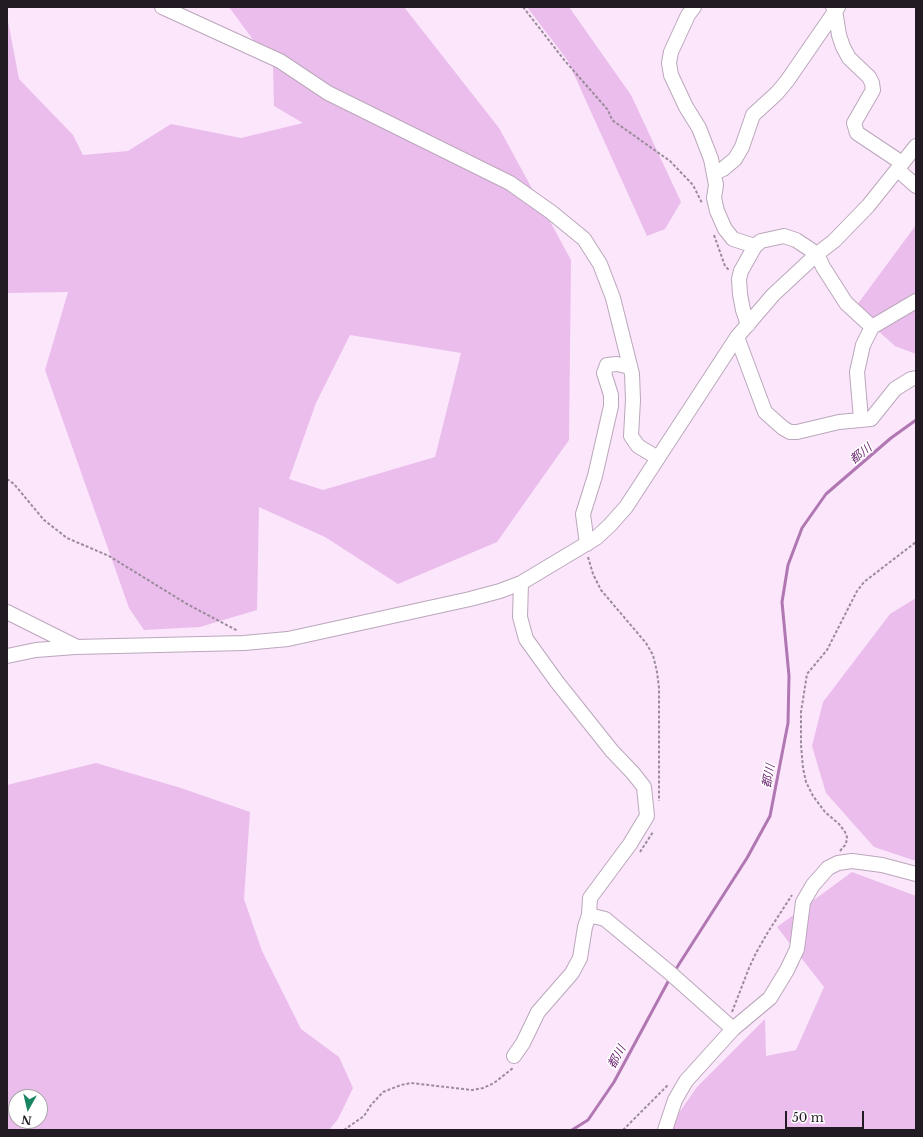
<!DOCTYPE html>
<meta charset="utf-8">
<style>
body{margin:0}
#map{position:relative;width:923px;height:1137px;overflow:hidden;background:#fbe6fb;font-family:"Libre Baskerville",serif}
canvas{display:block}
.frame{position:absolute;inset:0;border:8px solid #221b23;pointer-events:none}
.north{position:absolute;left:8px;top:1089px;width:40px;height:40px;box-sizing:border-box;background:#fff;border:1px solid #a7a4a7;border-radius:50%;rotate:188deg;font-size:11px;font-weight:700;line-height:16px;text-align:center;color:#221b23}
.north::after{content:'';display:block;margin:auto;width:14px;height:18px;background:#188562;clip-path:polygon(50% 0,100% 100%,50% 72%,0 100%)}
.scale{position:absolute;left:785px;top:1111px;width:79px;height:18px;box-sizing:border-box;border:2px solid #221b23;border-top:0;padding-left:5px;font-size:12px;line-height:14px;white-space:nowrap;color:#221b23;-webkit-text-stroke:3px #fff;paint-order:stroke}
</style>
<div id="map">
<canvas width="923" height="1137"></canvas>
<div class="frame"></div>
<div class="north">N</div>
<div class="scale">50 m</div>
</div>
<script>
const c = document.querySelector('canvas').getContext('2d');
c.lineJoin = 'round';
function fillPath(path, color) { c.fillStyle = color; c.fill(path, 'evenodd'); }
const toPath = rows => new Path2D(rows.map(r => 'M' + r).join(''));
function trace(path, color, width, dash) { c.strokeStyle = color; c.lineWidth = width; c.lineCap = dash ? 'butt' : 'round'; c.setLineDash(dash || []); c.stroke(path); }
function label(font, color, halo, rows, align = 'center') {
  c.font = font + ' "Libre Baskerville","Noto Sans JP",serif'; c.lineWidth = 3; c.setLineDash([]); c.textBaseline = 'middle'; c.strokeStyle = halo; c.fillStyle = color; for (const [text, x, y, turn = 0] of rows) {
    c.save(); c.translate(x, y); c.rotate((+turn || 0) * Math.PI / 180); c.textAlign = isNaN(turn) ? turn : align; if (halo) c.strokeText(text, 0, 0); c.fillText(text, 0, 0); c.restore();
  }
}
fillPath(toPath([
 [229,7,404,7,499,128,571,260,569,440,497,542,398,584,325,537,259,507,257,610,200,627,144,630,129,608,45,370,68,292,7,293,7,16,19,79,73,135,83,155,128,151,171,124,241,138,303,123,274,106,273,67],
 [350,335,461,353,435,457,323,490,289,479,316,403],
 [527,7,569,7,631,95,681,202,665,229,647,236,568,61],
 [916,225,916,354,895,346,854,309],
 [916,598,916,861,874,847,826,793,812,746,823,702,890,614],
 [96,763,181,788,250,812,244,899,262,951,301,1029,339,1057,353,1088,338,1119,329,1130,7,1130,7,785],
 [16,1097,40,1097,40,1121,16,1121],
 [852,872,916,896,916,1130,667,1130,697,1087,765,1019,766,1056,796,1050,824,987,777,927]
]), '#ebbdec');
trace(toPath([
 [674,972,747,858,770,816,788,723,789,676,782,602,788,565,802,528,826,494,891,438,916,420],
 [572,1130,588,1120,614,1082,670,978]
]), '#b077b2', 3);
const minor = toPath([
 [162,7,280,61,328,93,510,183,551,212,584,239,600,264,613,298,632,374,633,400,631,436,638,446,658,458],
 [694,7,688,15,671,52,669,63,671,75,686,107,699,128,711,159,716,185,714,198,717,211,725,229,733,239,755,246],
 [833,7,835,10,839,35,843,47,849,58,869,77,872,83,873,90,854,123,857,133,902,163],
 [898,170,916,186],
 [714,173,723,169,735,159,742,147,753,115,777,93,787,81,838,7],
 [748,325,743,310,740,294,739,279,741,271,755,246,761,241,784,236,796,240,817,254,823,267,846,303,872,327],
 [737,337,765,412,783,428,790,432,797,432,839,422,871,419,895,389,911,379,916,378],
 [861,419,857,372,863,345,872,327,916,301],
 [587,544,583,514,595,476,611,406,611,395,604,373,607,365,617,364,630,367],
 [7,612,75,646],
 [7,656,36,650,75,647,244,643,288,639,470,599,500,591,521,583,596,538,610,525,626,507,737,337,773,295,817,254,834,241,868,206,916,146],
 [589,915,605,919,669,972,733,1029],
 [514,1056,523,1043,538,1012,572,973,580,958,585,927,589,915,590,898,630,844,647,816,644,787,633,773,612,751,557,682,526,639,520,617,521,583],
 [665,1130,675,1100,686,1081,733,1029,770,998,787,970,797,949,803,902,813,885,828,868,838,863,852,861,882,865,916,874]
]);
trace(minor, '#bba7bb', 16);
trace(toPath([
 [523,7,565,61,608,110,612,120,670,161,693,185,702,203],
 [714,235,725,266,730,271],
 [7,479,14,484,44,520,67,538,109,556,187,604,238,631],
 [588,557,593,574,601,590,646,643,653,655,657,672,659,688,659,801],
 [840,851,846,844,847,837,845,832,839,824,825,812,813,796,806,782,803,768,801,745,801,712,807,674,827,650,857,591,864,582,916,542],
 [640,852,653,832],
 [732,1012,749,968,756,953,768,932,792,895],
 [344,1130,364,1116,371,1105,383,1092,401,1085,411,1083,472,1090,483,1088,494,1083,513,1068],
 [623,1130,669,1084]
]), '#9b8c9c', 2, [3, 2]);
trace(minor, '#fff', 14);
label('italic 12px', '#6f2a74', '#fff', [
 ["都川",861,454,-39],
 ["都川",769,776,-79],
 ["都川",617,1057,-61]
]);
</script>
